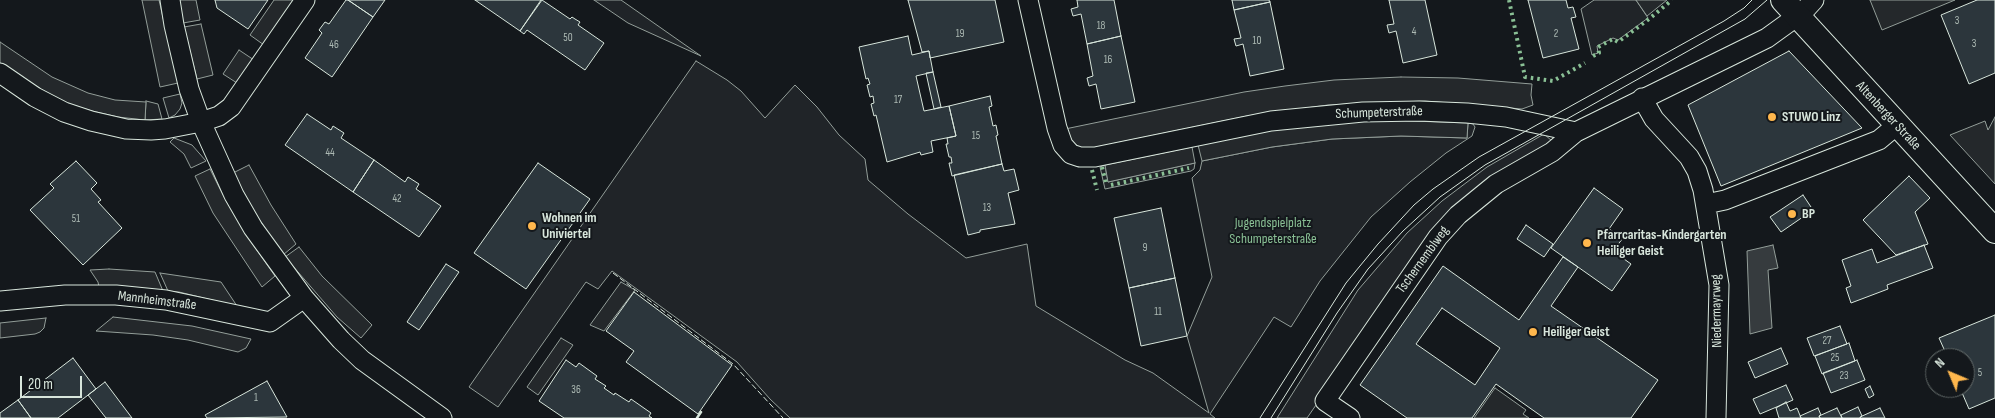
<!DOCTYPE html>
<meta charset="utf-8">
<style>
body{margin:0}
#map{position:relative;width:1995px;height:418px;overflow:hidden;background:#14181c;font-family:"Sofia Sans Condensed",sans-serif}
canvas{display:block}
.north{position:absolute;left:1925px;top:348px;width:50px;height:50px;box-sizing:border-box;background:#14181c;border:1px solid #626a69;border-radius:50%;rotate:315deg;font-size:14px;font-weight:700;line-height:20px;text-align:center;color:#d8e6dc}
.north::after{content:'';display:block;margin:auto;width:18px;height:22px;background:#ffb74d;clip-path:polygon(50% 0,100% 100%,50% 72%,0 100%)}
.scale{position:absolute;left:20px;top:376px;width:62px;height:22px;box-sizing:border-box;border:2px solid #d8e6dc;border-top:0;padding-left:6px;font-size:15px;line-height:18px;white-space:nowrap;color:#d8e6dc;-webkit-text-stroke:4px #14181c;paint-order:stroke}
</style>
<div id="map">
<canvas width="1995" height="418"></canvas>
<div class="north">N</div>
<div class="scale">20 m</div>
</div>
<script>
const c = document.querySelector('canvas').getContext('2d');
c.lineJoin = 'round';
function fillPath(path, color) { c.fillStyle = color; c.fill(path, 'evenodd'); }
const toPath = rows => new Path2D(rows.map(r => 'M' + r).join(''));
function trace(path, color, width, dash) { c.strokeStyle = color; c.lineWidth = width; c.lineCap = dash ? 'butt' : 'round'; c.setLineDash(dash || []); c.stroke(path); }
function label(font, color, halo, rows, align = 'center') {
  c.font = font + ' "Sofia Sans Condensed",sans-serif'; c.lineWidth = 4; c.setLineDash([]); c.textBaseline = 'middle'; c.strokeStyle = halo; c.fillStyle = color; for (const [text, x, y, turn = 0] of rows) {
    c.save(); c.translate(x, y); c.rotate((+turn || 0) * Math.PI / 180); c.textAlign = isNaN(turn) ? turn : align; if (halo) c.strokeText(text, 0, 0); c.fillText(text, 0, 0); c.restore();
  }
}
const green = toPath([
 [594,0,621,0,701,56,628,23,594,0],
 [1594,0,1636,0,1648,18,1618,40,1613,38,1597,46,1598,53,1592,55,1581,9,1594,0],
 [696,61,727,80,741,91,765,118,795,85,817,107,839,135,865,159,868,180,908,214,966,258,1027,244,1036,306,1125,360,1153,373,1209,413,1187,336,1212,277,1192,178,1200,170,1202,161,1272,147,1332,139,1401,136,1467,138,1468,123,1473,124,1475,127,1472,136,1446,153,1410,182,1371,217,1320,281,1291,327,1274,317,1210,414,1215,418,790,418,770,399,737,362,612,271,598,289,586,282,498,407,469,387,696,61],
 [180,94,182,103,180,109,175,115,169,118,163,98,180,94],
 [146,101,158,104,162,119,145,120,146,101],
 [1544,134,1552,141,1441,225,1307,418,1277,418,1358,290,1407,233,1442,201,1487,167,1544,134],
 [174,138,192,145,206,161,191,168,184,154,170,142,174,138],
 [1195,163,1194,169,1191,171,1105,189,1100,167,1105,165,1108,182,1195,163]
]);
fillPath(green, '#202428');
trace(green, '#939e99', 1);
const parking = toPath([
 [142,0,159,0,178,83,160,87,142,0],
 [179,0,196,0,200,20,183,23,179,0],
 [274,0,295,0,264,45,250,35,274,0],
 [1636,0,1667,0,1647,16,1636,0],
 [1870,0,1955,0,1882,30,1870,0],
 [201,24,213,75,197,79,184,27,201,24],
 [0,42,52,77,88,93,115,100,146,102,145,120,118,117,92,111,69,104,52,96,0,63,0,42],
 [239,50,254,60,237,83,223,74,239,50],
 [1401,77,1458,78,1532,84,1531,95,1533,105,1522,109,1425,101,1328,105,1247,116,1087,149,1081,148,1070,141,1065,129,1244,92,1285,86,1334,80,1401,77],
 [1995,117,1995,184,1950,135,1985,121,1988,130,1995,117],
 [1384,120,1468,123,1467,138,1401,136,1332,139,1272,147,1202,161,1198,145,1271,130,1338,123,1384,120],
 [1192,147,1195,163,1108,182,1105,165,1192,147],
 [249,165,271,205,296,244,283,255,255,213,233,173,249,165],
 [210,169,224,197,247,236,275,276,262,287,213,213,195,176,210,169],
 [299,247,322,276,372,325,361,338,337,317,285,257,299,247],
 [109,269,155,272,163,291,99,287,98,282,90,270,109,269],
 [160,273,221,282,237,306,179,292,168,291,160,273],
 [621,282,635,290,604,331,590,325,621,282],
 [113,317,192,326,251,339,246,348,238,352,188,340,153,335,96,331,113,317],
 [46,318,44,328,40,332,35,334,0,338,0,323,46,318],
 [561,338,573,345,538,395,527,387,561,338],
 [1495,388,1526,410,1523,414,1529,418,1474,418,1495,388]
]);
fillPath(parking, '#24282b');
trace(parking, '#939e99', 1);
const water = toPath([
 [1773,245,1778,268,1768,270,1772,328,1750,334,1747,251,1773,245]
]);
fillPath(water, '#363b3e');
trace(water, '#939e99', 1);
const building = toPath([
 [215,0,268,0,248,29,217,8,215,0],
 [346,0,348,0,373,17,332,77,305,58,322,33,319,30,325,22,329,24,346,0],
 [348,0,385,0,373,17,348,0],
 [475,0,541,0,520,31,475,0],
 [542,0,570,19,572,17,575,19,580,22,578,25,604,43,585,70,527,30,524,34,520,31,542,0],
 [908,0,995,0,1004,42,930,58,929,51,922,52,908,0],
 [1077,0,1114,0,1121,36,1087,44,1081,14,1073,16,1071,9,1078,7,1077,0],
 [1232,0,1269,0,1270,2,1234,10,1232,0],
 [1389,0,1425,0,1437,55,1403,63,1396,31,1389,33,1387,25,1394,24,1389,0],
 [1528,0,1566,0,1568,8,1573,7,1576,17,1571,18,1579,49,1543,58,1528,0],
 [1977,0,1995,0,1995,73,1969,84,1941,15,1977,0],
 [1270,2,1284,69,1250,76,1243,44,1236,46,1234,39,1241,38,1234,10,1270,2],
 [908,36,912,55,929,51,933,72,916,76,924,111,949,106,956,136,931,141,933,152,921,155,920,152,887,162,876,115,874,116,871,104,874,103,873,96,870,97,867,85,870,84,868,78,866,79,859,47,908,36],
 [1121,36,1135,102,1101,109,1096,84,1089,86,1087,78,1093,76,1087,44,1121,36],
 [1789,51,1862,128,1721,186,1688,105,1789,51],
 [933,72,941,107,934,109,926,73,933,72],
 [990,96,992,106,989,107,993,126,996,125,998,135,996,136,1002,164,952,176,949,163,952,163,951,157,949,157,946,144,948,144,947,138,956,136,949,106,990,96],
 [307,114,331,130,333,126,344,133,341,138,374,160,353,192,285,145,307,114],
 [374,160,405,182,408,177,419,184,416,189,441,206,419,237,353,192,374,160],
 [76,161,97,183,91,189,101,200,98,202,122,228,83,265,30,210,54,188,50,184,76,161],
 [538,163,590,199,526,289,474,253,538,163],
 [1002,164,1004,171,1014,169,1019,190,1008,193,1015,224,980,230,980,232,968,235,954,175,1002,164],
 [1909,176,1930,198,1915,212,1928,244,1896,255,1863,220,1909,176],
 [1594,188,1623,209,1609,229,1623,238,1613,251,1631,264,1612,291,1551,248,1594,188],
 [1803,195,1813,210,1781,232,1770,217,1803,195],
 [1161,208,1175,278,1129,288,1114,218,1161,208],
 [1526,225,1553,244,1544,257,1517,239,1526,225],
 [1924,245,1933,268,1887,285,1888,289,1851,303,1846,288,1851,286,1842,260,1872,249,1877,263,1924,245],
 [1563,257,1578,267,1551,306,1658,380,1631,418,1544,418,1496,384,1472,418,1407,418,1360,385,1443,266,1519,320,1563,257],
 [1442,308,1500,348,1475,385,1416,344,1442,308],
 [446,264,459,272,419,330,407,322,446,264],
 [1175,278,1187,336,1141,346,1129,288,1175,278],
 [634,292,732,365,698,414,626,362,634,351,606,331,634,292],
 [1995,315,1995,398,1969,409,1960,388,1965,388,1965,358,1948,358,1939,338,1995,315],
 [1840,326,1847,344,1814,356,1807,338,1840,326],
 [1849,343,1855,361,1822,374,1815,356,1849,343],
 [1781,348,1788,364,1755,378,1748,362,1781,348],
 [73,358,96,389,58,418,31,418,18,400,73,358],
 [566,360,576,367,579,363,597,376,595,379,606,386,604,388,614,395,615,393,629,402,631,399,651,413,649,416,652,418,564,418,539,401,566,360],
 [1857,360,1865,380,1831,393,1823,373,1857,360],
 [267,381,287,417,207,418,205,415,267,381],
 [105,382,132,418,106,418,88,395,105,382],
 [1786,385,1793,400,1760,414,1753,399,1786,385],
 [1870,386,1874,395,1869,398,1865,389,1870,386],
 [18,400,31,418,0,418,0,413,18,400],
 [1786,402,1790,411,1797,408,1801,418,1779,418,1776,408,1786,402],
 [1858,407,1862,416,1860,418,1842,418,1841,415,1858,407],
 [1818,408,1821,415,1819,416,1820,418,1801,418,1800,416,1818,408],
 [1837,408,1842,418,1820,418,1819,416,1837,408],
 [1880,408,1885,418,1860,418,1860,417,1880,408]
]);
fillPath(building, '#2c363c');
trace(building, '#d8e6dc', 1);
const minor = toPath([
 [170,0,174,25,189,89,201,122,234,195,253,228,304,298,341,340,362,360,442,418],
 [1028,0,1057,128,1063,145,1071,154,1080,157,1095,157,1271,121,1363,112,1419,111,1467,113,1506,117,1576,132],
 [0,73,35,97,64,112,91,121,126,129,151,130,165,129,201,122,219,116,231,107,305,0],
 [1642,98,1654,119,1689,157,1697,171,1703,190,1719,285,1716,418],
 [1706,204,1725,200,1879,140,1897,125],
 [0,301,65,295,116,295,166,300,270,322,304,298],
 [1350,418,1325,401,1438,237,1458,215,1496,184,1552,152,1576,132,1767,38,1803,12,1814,0]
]);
const tertiary = toPath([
 [1783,0,1995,231]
]);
trace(minor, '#d8e6dc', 21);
trace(tertiary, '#d8e6dc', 26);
trace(minor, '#14181c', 19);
trace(tertiary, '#14181c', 24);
trace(toPath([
 [1260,418,1346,283,1378,244,1414,205,1433,189,1479,157,1724,21,1744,8,1752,0],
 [1271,418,1337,313,1368,269,1403,231,1440,197,1485,165,1745,19,1767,0]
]), '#d8e6dc', 1);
trace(toPath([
 [1509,0,1525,77,1553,81,1585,63],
 [1593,56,1599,53,1598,47,1613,39,1618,42,1649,19,1672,0],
 [1102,167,1106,183],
 [1092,170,1097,190],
 [1111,185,1189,168]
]), '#8ac095', 4, [2.5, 4]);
trace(toPath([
 [613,273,733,364,783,418]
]), '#d8e6dc', 1, [6, 2.5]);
trace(toPath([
 [697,418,701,412]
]), '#d8e6dc', 2.5);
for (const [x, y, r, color] of [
 [1772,117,5,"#ffb74d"],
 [1792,214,5,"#ffb74d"],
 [532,226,5,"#ffb74d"],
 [1587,243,5,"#ffb74d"],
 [1533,332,5,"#ffb74d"]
]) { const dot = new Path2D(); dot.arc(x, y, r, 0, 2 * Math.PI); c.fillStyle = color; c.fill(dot); trace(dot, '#14181c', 2); }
label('11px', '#adbab4', null, [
 ["3",1957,21],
 ["18",1101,26],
 ["4",1414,32],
 ["19",960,34],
 ["2",1556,34],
 ["50",568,38],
 ["10",1257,41],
 ["3",1974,44],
 ["46",334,45],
 ["16",1108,60],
 ["17",898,100],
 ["15",976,136],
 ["44",330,153],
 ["42",397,199],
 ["13",987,208],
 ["51",76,219],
 ["9",1145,248],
 ["11",1158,312],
 ["27",1827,341],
 ["25",1835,358],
 ["5",1980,373],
 ["23",1844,376],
 ["36",576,390],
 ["1",256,398]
]);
label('14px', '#d8e6dc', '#14181c', [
 ["Schumpeterstraße",1379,113,-2],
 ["Altenberger Straße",1888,116,47],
 ["Tschernemblweg",1423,260,-54],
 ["Mannheimstraße",157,301,7],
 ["Niedermayrweg",1717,311,-91]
]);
label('bold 14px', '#d8e6dc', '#14181c', [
 ["STUWO Linz",1782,117],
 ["BP",1802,214],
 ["Wohnen im",542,218],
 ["Univiertel",542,234],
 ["Pfarrcaritas-Kindergarten",1597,235],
 ["Heiliger Geist",1597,251],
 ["Heiliger Geist",1543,332]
], 'left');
label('14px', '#8ac095', '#14181c', [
 ["Jugendspielplatz",1273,223],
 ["Schumpeterstraße",1273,239]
]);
</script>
